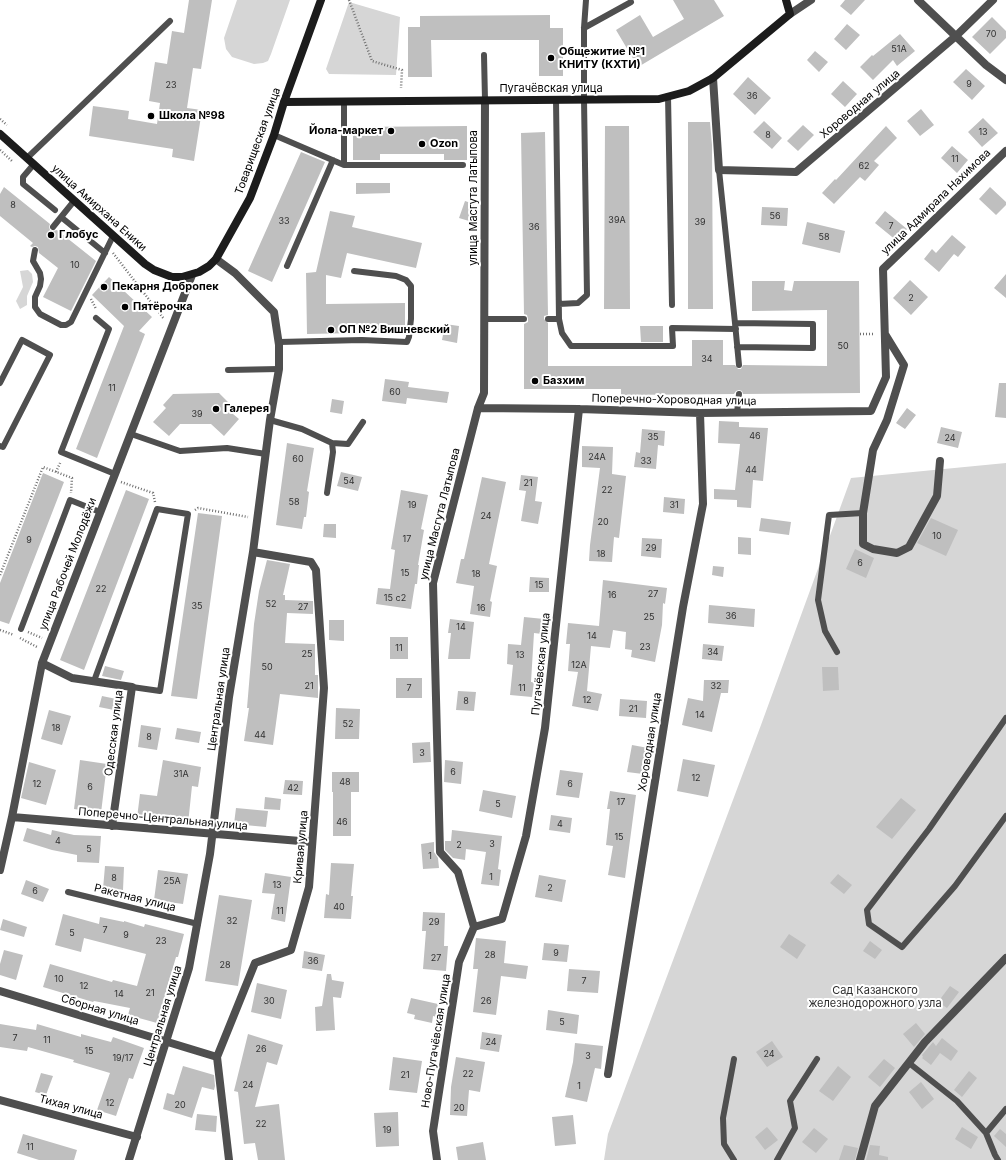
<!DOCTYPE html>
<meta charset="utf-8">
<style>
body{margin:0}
canvas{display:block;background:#fff}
</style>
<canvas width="1006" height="1160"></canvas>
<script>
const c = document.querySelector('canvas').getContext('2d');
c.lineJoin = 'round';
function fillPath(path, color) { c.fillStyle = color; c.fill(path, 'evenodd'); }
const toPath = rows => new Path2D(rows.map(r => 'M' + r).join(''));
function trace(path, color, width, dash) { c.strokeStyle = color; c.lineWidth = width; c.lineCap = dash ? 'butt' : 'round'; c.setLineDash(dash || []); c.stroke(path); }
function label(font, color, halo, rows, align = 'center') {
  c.font = font + ' Inter,sans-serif'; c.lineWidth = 4; c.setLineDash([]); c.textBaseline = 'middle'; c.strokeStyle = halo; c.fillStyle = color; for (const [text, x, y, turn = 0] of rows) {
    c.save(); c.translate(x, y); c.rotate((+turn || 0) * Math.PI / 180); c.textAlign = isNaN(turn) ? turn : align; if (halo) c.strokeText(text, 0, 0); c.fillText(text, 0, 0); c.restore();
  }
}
fillPath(toPath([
 [237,0,290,0,271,54,268,61,263,63,254,64,232,57,226,49,224,38],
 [349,2,400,17,396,75,329,74,326,69],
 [28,270,32,274,33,282,27,296,27,305,20,309,16,301,23,287,20,271],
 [1006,463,1006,1160,604,1160,608,1134,761,725,851,478]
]), '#d6d6d6');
fillPath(toPath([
 [189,0,212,0,201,69,193,68,187,108,202,110,194,161,172,157,173,149,89,136,93,106,129,111,128,119,157,124,160,103,149,101,155,62,167,64,172,31,184,33],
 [673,0,714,0,724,16,638,67,616,30,640,15,653,37,684,19],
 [845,0,865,0,851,15,840,6],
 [550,15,550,28,563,28,563,76,539,76,539,40,431,40,432,77,408,77,408,27,420,27,420,16],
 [992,17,1006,31,1006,38,990,54,972,37],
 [847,24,860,35,846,50,834,39],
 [900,34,915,51,897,66,893,60,873,80,860,67,872,55,873,56],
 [815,51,828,62,819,72,807,60],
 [966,69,985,86,972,100,953,82],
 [748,77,771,98,755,115,733,94],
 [843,81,857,94,845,107,831,94],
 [921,109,934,125,920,136,907,121],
 [983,118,998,133,982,147,968,132],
 [764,121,782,138,772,149,753,132],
 [688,122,710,122,712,145,713,309,688,309],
 [803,125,814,135,798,151,787,141],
 [467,126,467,160,444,160,444,154,380,154,380,160,353,160,353,127],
 [605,126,629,126,630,309,604,309],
 [886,126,897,138,874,161,879,165,865,181,860,177,834,204,822,193,835,179,836,180],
 [545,132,548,315,544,316,544,319,548,323,548,366,692,366,692,340,723,340,723,365,735,365,738,369,741,369,743,365,827,366,827,310,752,311,752,281,785,281,784,290,792,291,794,281,859,281,860,393,743,394,742,391,739,390,736,391,734,394,621,395,621,389,524,389,524,324,528,322,528,319,527,315,524,314,521,133],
 [952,146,968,160,957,173,941,158],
 [301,152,325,162,272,282,248,271],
 [356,183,390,183,390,193,356,194],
 [4,187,50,224,49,227,50,230,53,231,57,230,96,261,71,311,43,297,58,268,39,253,38,247,35,246,32,247,30,246,33,243,0,216,0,194],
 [990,187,1006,202,1006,205,996,215,979,199],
 [465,201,474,204,469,221,459,218],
 [762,207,788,208,787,226,761,225],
 [330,211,355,216,352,227,422,243,416,268,347,253,341,278,326,275,326,304,405,303,405,332,307,334,306,273,316,272],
 [885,211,907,229,897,241,875,223],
 [807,222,845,231,840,253,802,244],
 [952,235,966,247,958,257,954,254,939,272,924,259,932,249,936,253],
 [1006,274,1006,298,994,288],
 [109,277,152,317,139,331,145,334,97,458,76,449,124,326,92,295],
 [910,280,928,297,911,315,893,298],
 [445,324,459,326,457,343,442,340],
 [640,326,663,326,663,342,641,342],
 [385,379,409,382,408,387,449,392,447,403,407,398,406,404,382,401],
 [999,383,1006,383,1006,418,995,417],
 [219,393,231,405,227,409,239,419,224,436,211,424,180,424,169,436,153,422,166,408,163,405,173,394],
 [332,399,344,401,342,414,330,412],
 [907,408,916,415,905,429,896,423],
 [719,421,739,422,739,427,768,428,763,481,753,480,751,508,737,507,737,500,714,499,714,489,735,490,740,444,718,443],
 [941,427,962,432,958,448,937,443],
 [642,429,665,431,664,446,658,445,656,469,634,467,636,452,640,453],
 [287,443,314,448,307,491,309,492,306,517,304,517,302,529,276,525],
 [582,446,613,447,612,474,626,476,619,538,614,537,612,562,589,561,590,545,600,468,582,467],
 [341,472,362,477,358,491,337,486],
 [43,473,64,482,9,624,0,621,0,583],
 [521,475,538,477,535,501,542,502,538,524,521,521,526,491,519,490],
 [482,477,506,482,489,564,497,566,490,601,492,602,490,617,470,614,474,586,456,583,461,559,464,559],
 [126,490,149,499,84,670,60,660],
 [401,490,428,495,421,529,424,530,418,565,419,565,417,584,415,584,411,609,376,604,378,588,390,589,395,550,391,549],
 [664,497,685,499,684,514,663,512],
 [198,513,222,516,197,699,171,696],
 [761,518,791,522,789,535,759,531],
 [931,518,958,530,946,556,917,543],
 [324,524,336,524,336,538,323,537],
 [738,537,751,538,751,555,738,554],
 [642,538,662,539,661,558,641,556],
 [855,549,874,558,866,578,846,569],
 [267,560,290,564,283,595,285,595,285,600,313,601,313,614,287,613,285,643,315,644,315,675,318,675,318,698,280,694,273,745,244,741,249,708,247,708,254,624,259,591],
 [713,566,724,567,723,577,712,575],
 [530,577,549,578,549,592,529,592],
 [603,580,667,588,665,604,663,603,662,625,655,662,631,657,632,650,625,649,626,632,613,630,610,648,591,646,587,691,602,694,598,711,572,706,578,672,568,671,570,644,566,644,568,623,599,626],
 [709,605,755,609,754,627,708,623],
 [524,617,544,619,542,634,534,633,531,682,534,682,532,697,510,695,513,665,507,664,508,644,521,645],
 [450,619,474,622,470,659,448,659,451,633,448,633],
 [329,620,344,620,344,641,329,640],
 [390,637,408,637,408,659,390,659],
 [703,644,724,646,722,661,702,659],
 [105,666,124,671,121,680,102,676],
 [822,667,838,667,839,690,823,691],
 [396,678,422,678,422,698,396,698],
 [704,680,729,680,728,693,721,693,712,732,682,725,688,698,703,701],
 [458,691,476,692,474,711,456,710],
 [102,696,121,700,119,711,99,707],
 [620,699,647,701,646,718,619,716],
 [336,708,360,709,359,739,335,739],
 [49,710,71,716,62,745,41,739],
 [141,725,161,728,157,750,138,747],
 [177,728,201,732,199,743,175,739],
 [430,742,431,762,413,763,412,743],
 [632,745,648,748,643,774,627,772],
 [683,759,715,765,708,797,677,791],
 [80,760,107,764,101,813,74,809],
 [163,760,201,767,198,787,192,786,188,824,137,818,140,794,157,796],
 [445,760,463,762,461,784,444,782],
 [29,762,56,770,46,805,21,798],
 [560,770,583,773,579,798,556,795],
 [332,772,359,772,359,792,351,792,351,836,333,836,333,792,332,792],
 [285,780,303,781,302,795,283,794],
 [483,790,516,796,512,818,479,811],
 [610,791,636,795,625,878,608,875,613,846,606,845,610,809,607,809],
 [265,797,281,799,280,810,264,809],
 [901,798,916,810,892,839,876,827],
 [236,808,268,811,266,827,234,824],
 [551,815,572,818,570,833,549,830],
 [27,828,51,835,52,830,74,835,101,836,99,863,77,862,77,855,52,850,23,841],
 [452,830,502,836,498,869,501,870,499,886,481,884,486,852,466,849,465,860,453,858,445,850,445,841,451,841],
 [434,842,434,852,438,858,439,868,423,869,421,844],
 [331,863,354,864,351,896,353,896,351,919,324,918,326,894,329,895],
 [105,866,124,867,123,890,103,889],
 [158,870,188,874,183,904,154,900],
 [265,873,291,877,285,922,271,919,275,894,262,893],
 [838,874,852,885,844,894,830,883],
 [539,875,566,880,562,902,535,897],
 [26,880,49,889,43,902,21,894],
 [219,895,252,900,238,986,205,981],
 [423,912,445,913,444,946,448,946,446,971,423,969,426,931,422,931],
 [63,914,99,924,100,917,124,922,124,921,144,927,145,924,184,934,178,957,176,957,157,1023,128,1015,130,1008,94,1001,93,1002,43,987,50,964,112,982,113,980,137,986,146,954,84,938,81,952,55,945],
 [3,919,27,927,24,937,0,930],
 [789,934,806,945,797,959,780,947],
 [476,938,506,941,504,963,528,966,526,979,501,976,496,1015,473,1012,478,969,473,969],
 [870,941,882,950,875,959,863,951],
 [544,943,569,945,567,962,542,960],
 [4,950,23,955,16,980,0,975,0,964],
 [304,951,325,955,322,971,302,968],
 [569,969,600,971,598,993,567,991],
 [327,974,331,974,332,980,344,982,341,998,333,997,335,1030,316,1031,315,1007,322,1006],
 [257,983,287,990,281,1019,251,1012],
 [950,986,959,992,947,1008,938,1002],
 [411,998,438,1004,437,1017,433,1016,432,1023,414,1019,415,1015,407,1013],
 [548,1010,579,1015,577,1034,546,1030],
 [916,1023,925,1034,914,1047,903,1034],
 [0,1024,36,1030,37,1024,81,1037,81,1034,111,1042,113,1037,144,1048,133,1079,129,1078,116,1116,97,1110,110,1073,73,1062,74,1060,28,1047,27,1051,0,1047],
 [482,1032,502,1035,499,1052,480,1049],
 [248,1034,283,1045,277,1065,267,1062,255,1107,279,1104,285,1160,258,1160,255,1143,244,1144,238,1092,234,1091],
 [942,1038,958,1051,951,1061,940,1053,931,1065,922,1058,923,1057,922,1055,933,1042,936,1046],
 [772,1041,783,1057,767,1067,756,1052],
 [575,1043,603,1046,601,1069,595,1068,587,1102,565,1097,573,1062],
 [393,1057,422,1061,417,1093,389,1090],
 [456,1057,485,1062,480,1092,469,1090,467,1116,450,1115,451,1087],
 [884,1059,895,1068,880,1087,868,1077],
 [183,1066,214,1075,215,1086,214,1090,202,1087,192,1118,163,1109,167,1093,174,1095],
 [838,1066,851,1077,833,1101,819,1091],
 [969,1071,977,1078,962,1097,954,1090],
 [41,1073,53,1076,46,1095,35,1092],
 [921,1082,934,1099,922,1109,909,1092],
 [398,1112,399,1146,376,1147,374,1113],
 [197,1114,217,1116,216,1132,195,1130],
 [573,1115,576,1144,555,1146,552,1117],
 [767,1127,778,1140,765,1150,755,1137],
 [962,1127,978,1137,971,1149,955,1139],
 [814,1128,828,1139,816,1153,802,1142],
 [1000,1129,1006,1134,1006,1147,994,1136],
 [23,1134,77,1150,74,1160,39,1160,17,1153],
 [483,1142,486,1160,458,1160,456,1147],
 [844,1145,858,1148,855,1160,839,1160],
 [870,1145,880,1146,879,1155,888,1157,888,1160,866,1160]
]), '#bfbfbf');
trace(toPath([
 [349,0,372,61,402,70,401,88],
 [0,119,7,125],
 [0,150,12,161],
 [113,253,164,319],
 [91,299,96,309],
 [860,334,875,334],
 [56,472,61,461],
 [121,482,153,493,155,502],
 [195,510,198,508,248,517],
 [0,575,43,467,72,478,71,493],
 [0,630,14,635],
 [28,632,42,638],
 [20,638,37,647]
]), '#717171', 2.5, [1, 2]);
trace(toPath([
 [584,28,631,2],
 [484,55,485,100],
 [668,96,672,305],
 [556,100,559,319,562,333,571,346,673,346,672,328,736,329],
 [344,101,344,165,463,165],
 [274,135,344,165],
 [27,158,170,21],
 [34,164,23,177,23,184,55,210],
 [719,170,735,323,739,365],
 [61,217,105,253],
 [53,227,74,201],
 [35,250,33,261,40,273,41,279,40,286,35,297,35,307,40,314,61,325,66,325,71,322,113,236],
 [287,266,333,160],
 [559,304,578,303,587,295,584,99,584,28,586,0],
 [96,318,109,329,61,452,115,474],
 [484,319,524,319],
 [548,319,559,319],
 [735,323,813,324,813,348,737,347],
 [279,342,362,340,407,342,409,337,411,319,411,286,406,280,396,276,354,271],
 [228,370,279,369],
 [0,383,22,340,50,355,3,447,0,446],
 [737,413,739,394],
 [270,420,302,429,332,443,348,444,363,422],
 [131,434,180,451,227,448,266,454],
 [327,493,333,452,332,443],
 [21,629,70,500,100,512],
 [837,652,825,631,818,600,829,515,863,513],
 [94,681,157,509,188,514,160,691,132,687],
 [1006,718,929,829,867,910,869,924,902,947,955,886,1006,816],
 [68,892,198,924],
 [734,1059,723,1118,724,1144,734,1160],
 [909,1063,957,1101,986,1133,995,1155,998,1160],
 [986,1133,1006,1109],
 [777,1160,795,1128,790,1101,817,1059]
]), '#4f4f4f', 6);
trace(toPath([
 [918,0,986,65,1006,80],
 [790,14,811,0],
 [713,78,719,170,796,172,956,36,993,0],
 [885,334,904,365,887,420,873,450,863,513,863,544,873,549,897,553,909,547,937,496,940,461],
 [478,408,579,409,700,413,871,411,886,377,883,269,1006,151],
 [42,663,72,678,132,687,112,826],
 [12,817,312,842],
 [0,870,12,817,42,663,192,275],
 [474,927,458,872,440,852,433,583,478,408,484,393,485,100],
 [474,927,502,919,526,836,545,728,579,409],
 [0,991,217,1057],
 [608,1074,683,607,703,504,700,413],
 [0,1100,137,1137],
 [129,1160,189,968,210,854,229,697,253,552,270,420,279,369,279,345,274,312,235,273,216,259],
 [229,1160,217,1057,255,963,291,950,309,887,324,688,316,570,311,562,253,552],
 [437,1160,433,1131,459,962,474,927],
 [860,1160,875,1106,925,1042,1006,958]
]), '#4f4f4f', 8);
trace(toPath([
 [284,102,659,99,689,91,713,78,790,14,786,0],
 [0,134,145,264,154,270,172,277,182,277,199,272,209,266,216,259,250,198,274,135,284,102,321,0]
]), '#1c1c1c', 8);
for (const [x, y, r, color] of [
 [551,58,4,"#000"],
 [151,116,4,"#000"],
 [391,131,4,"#000"],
 [422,144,4,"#000"],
 [51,235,4,"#000"],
 [104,287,4,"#000"],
 [125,307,4,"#000"],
 [331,330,4,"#000"],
 [535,381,4,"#000"],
 [216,409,4,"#000"]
]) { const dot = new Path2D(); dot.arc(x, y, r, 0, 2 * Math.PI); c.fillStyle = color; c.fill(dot); trace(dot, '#fff', 1.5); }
label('9px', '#303030', null, [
 ["70",991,34],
 ["51А",899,49],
 ["9",969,84],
 ["23",171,85],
 ["36",752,96],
 ["13",983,132],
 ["8",768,135],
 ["11",955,159],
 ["62",864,166],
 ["8",13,205],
 ["56",775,216],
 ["39А",617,220],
 ["33",284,221],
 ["39",700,222],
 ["7",891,226],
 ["36",534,227],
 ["58",824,237],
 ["10",75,265],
 ["2",911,298],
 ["50",843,346],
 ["34",707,359],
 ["11",112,388],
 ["60",395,392],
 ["39",197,414],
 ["46",755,436],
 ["35",653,437],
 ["24",950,438],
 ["24А",597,457],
 ["60",298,459],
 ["33",646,461],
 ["44",751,470],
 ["54",349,481],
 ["21",528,483],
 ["22",607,490],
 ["58",294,502],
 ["19",412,505],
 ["31",674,505],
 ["24",486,516],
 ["20",603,522],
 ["10",937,536],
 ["17",407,539],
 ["9",29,540],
 ["29",651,548],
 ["18",601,554],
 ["6",860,563],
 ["15",405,573],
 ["18",476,574],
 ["15",539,585],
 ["22",101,589],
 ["27",653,594],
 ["16",612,595],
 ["15 с2",395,598],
 ["52",271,604],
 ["35",197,606],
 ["27",303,607],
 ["16",481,608],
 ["36",731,616],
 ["25",649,617],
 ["14",461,627],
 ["14",592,636],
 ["23",645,647],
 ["11",399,648],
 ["34",713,652],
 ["25",307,654],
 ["13",520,655],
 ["12А",579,665],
 ["50",267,667],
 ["21",309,686],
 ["32",716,686],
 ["7",409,688],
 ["11",522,688],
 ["12",587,700],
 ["8",466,701],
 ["21",633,709],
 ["14",700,715],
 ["52",348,724],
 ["18",56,728],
 ["44",260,735],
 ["8",149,737],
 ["3",422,753],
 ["6",453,772],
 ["31А",181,774],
 ["12",696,778],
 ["48",345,782],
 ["12",37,784],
 ["6",570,784],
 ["6",90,787],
 ["42",293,788],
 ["17",621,802],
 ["5",498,804],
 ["46",342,822],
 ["4",560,824],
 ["15",619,837],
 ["4",58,841],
 ["3",492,844],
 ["2",459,845],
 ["5",89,849],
 ["1",430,856],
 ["1",491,877],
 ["8",114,878],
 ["25А",172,881],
 ["13",277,885],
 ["2",550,888],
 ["6",35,891],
 ["40",339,907],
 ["11",280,911],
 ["32",232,921],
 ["29",434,922],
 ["7",105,930],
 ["5",72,933],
 ["9",126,935],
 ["23",161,941],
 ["9",556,953],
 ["28",490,955],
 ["27",436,958],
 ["36",313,961],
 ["28",225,965],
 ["10",59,979],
 ["7",584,981],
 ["12",84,986],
 ["21",150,993],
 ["14",119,994],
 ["30",269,1001],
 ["26",486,1001],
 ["5",562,1022],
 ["7",15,1038],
 ["11",47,1040],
 ["24",491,1042],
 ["26",261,1049],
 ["15",89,1051],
 ["24",769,1054],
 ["3",588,1056],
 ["19/17",123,1058],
 ["22",468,1074],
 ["21",405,1075],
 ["24",248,1085],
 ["1",579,1086],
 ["12",110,1103],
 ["20",180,1105],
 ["20",459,1108],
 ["22",261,1124],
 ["19",387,1130],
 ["11",30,1147]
]);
label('bold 11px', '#000', '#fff', [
 ["Общежитие №1",559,52],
 ["КНИТУ (КХТИ)",559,65],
 ["Школа №98",159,116],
 ["Йола-маркет",383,131,"right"],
 ["Ozon",430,144],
 ["Глобус",59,235],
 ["Пекарня Добропек",112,287],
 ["Пятёрочка",133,307],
 ["ОП №2 Вишневский",339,330],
 ["Базхим",543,381],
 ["Галерея",224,409]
], 'left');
label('11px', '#000', '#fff', [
 ["Пугачёвская улица",551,89],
 ["Хороводная улица",860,104,-40],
 ["Товарищеская улица",258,141,-70],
 ["улица Масгута Латыпова",474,198,-90],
 ["улица Адмирала Нахимова",936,202,-44],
 ["улица Амирхана Еники",99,208,42],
 ["Поперечно-Хороводная улица",674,400,1],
 ["улица Масгута Латыпова",440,514,-76],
 ["улица Рабочей Молодёжи",68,564,-69],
 ["Пугачёвская улица",541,664,-84],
 ["Центральная улица",219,699,-82],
 ["Одесская улица",114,733,-83],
 ["Хороводная улица",650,742,-81],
 ["Поперечно-Центральная улица",163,819,5],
 ["Кривая улица",301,847,-85],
 ["Ракетная улица",135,898,14],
 ["Сборная улица",100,1010,17],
 ["Центральная улица",163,1016,-73],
 ["Ново-Пугачёвская улица",436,1041,-81],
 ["Тихая улица",71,1107,15]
]);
label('11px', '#2d2d2d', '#fff', [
 ["Сад Казанского",875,991],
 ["железнодорожного узла",875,1004]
]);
</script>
